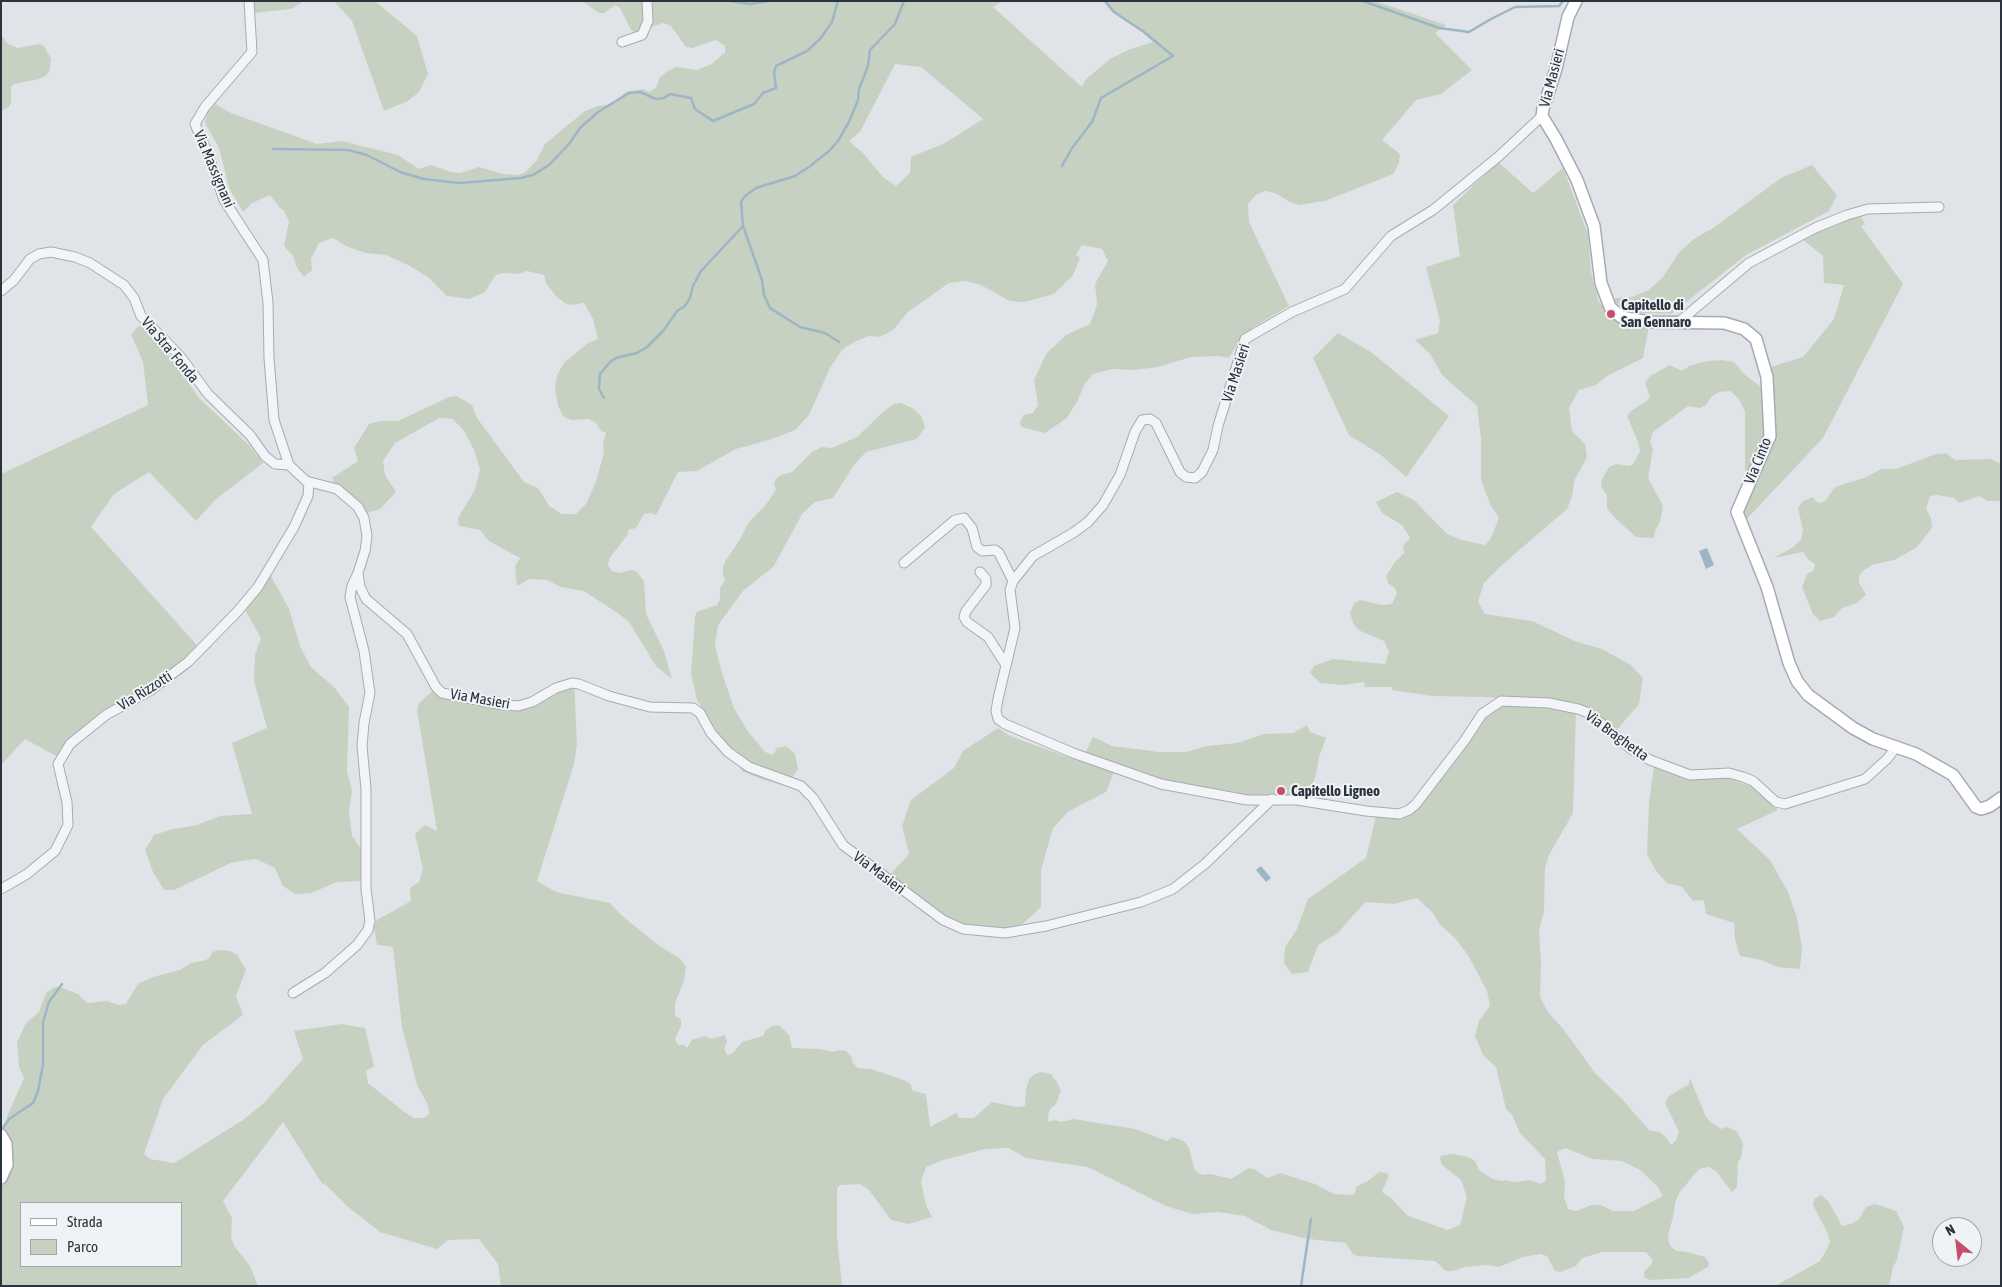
<!DOCTYPE html>
<style>
body{margin:0}
#map{position:relative;width:2002px;height:1287px;overflow:hidden;background:#e0e4e8;font-family:"Asap Condensed",sans-serif}
canvas{display:block}
.frame{position:absolute;inset:0;border:2px solid #2a333e;pointer-events:none}
.legend{position:absolute;left:20px;top:1202px;width:162px;height:65px;box-sizing:border-box;background:#f0f3f6;border:1px solid #a1a6ac;margin:0;padding:6px 9px;list-style:none;font-size:15px;color:#2a333e}
.legend li{display:flex;align-items:center;gap:10px;height:25px}
.legend b{width:25px;border:1px solid #a1a6ac}
.north{position:absolute;left:1932px;top:1217px;width:50px;height:50px;box-sizing:border-box;background:#f0f3f6;border:1px solid #a1a6ac;border-radius:50%;rotate:331deg;font-size:14px;font-weight:700;line-height:20px;text-align:center;color:#2a333e}
.north::after{content:'';display:block;margin:auto;width:18px;height:22px;background:#c44f6c;clip-path:polygon(50% 0,100% 100%,50% 72%,0 100%)}
</style>
<div id="map">
<canvas width="2002" height="1287"></canvas>
<div class="frame"></div>
<ul class="legend">
<li><b style="height:6px;background:#fff"></b>Strada</li>
<li><b style="height:14px;background:#c7d1c2"></b>Parco</li>
</ul>
<div class="north">N</div>
</div>
<script>
const c = document.querySelector('canvas').getContext('2d');
c.lineJoin = 'round';
function fillPath(path, color) { c.fillStyle = color; c.fill(path, 'evenodd'); }
const toPath = rows => new Path2D(rows.map(r => 'M' + r).join(''));
function trace(path, color, width, dash) { c.strokeStyle = color; c.lineWidth = width; c.lineCap = dash ? 'butt' : 'round'; c.setLineDash(dash || []); c.stroke(path); }
function label(font, color, halo, rows, align = 'center') {
  c.font = font + ' "Asap Condensed",sans-serif'; c.lineWidth = 4; c.setLineDash([]); c.textBaseline = 'middle'; c.strokeStyle = halo; c.fillStyle = color; for (const [text, x, y, turn = 0] of rows) {
    c.save(); c.translate(x, y); c.rotate((+turn || 0) * Math.PI / 180); c.textAlign = isNaN(turn) ? turn : align; if (halo) c.strokeText(text, 0, 0); c.fillText(text, 0, 0); c.restore();
  }
}
fillPath(toPath([
 [251,1,304,1,291,9,253,13],
 [334,1,375,1,417,36,428,74,419,92,408,101,384,111,352,21],
 [582,1,1003,1,993,7,1082,87,1086,79,1110,59,1128,50,1153,42,1141,31,1111,11,1103,1,1375,1,1446,25,1435,33,1472,70,1441,94,1416,100,1382,140,1400,154,1399,163,1393,174,1325,201,1299,205,1290,202,1275,193,1265,191,1256,195,1248,204,1249,222,1289,306,1255,326,1236,346,1229,358,1219,356,1191,357,1158,367,1134,370,1113,369,1093,374,1084,385,1078,400,1067,418,1045,433,1021,427,1020,422,1024,415,1033,413,1038,405,1034,380,1046,354,1066,335,1090,324,1097,305,1095,284,1108,261,1102,249,1082,245,1076,255,1080,258,1073,275,1054,294,1024,302,1010,301,981,285,965,281,949,283,908,312,893,330,880,337,869,336,854,342,842,350,830,368,809,415,795,430,769,440,736,449,697,471,678,472,656,515,651,513,644,514,636,528,628,530,628,534,609,559,608,565,612,571,619,573,631,570,636,571,644,581,646,614,664,651,672,679,656,666,629,622,619,614,584,591,561,587,547,580,530,579,517,586,515,566,520,558,489,541,480,530,459,526,458,518,475,490,480,469,474,450,465,432,453,419,439,418,395,443,383,461,385,475,396,492,380,509,367,513,334,483,332,478,358,461,354,448,369,424,380,421,398,421,449,397,456,396,472,405,477,418,524,482,538,488,549,506,562,514,576,514,586,504,596,482,604,452,603,444,606,433,601,431,596,423,589,419,571,420,563,416,558,406,555,389,557,375,564,363,588,343,598,339,593,319,584,303,572,305,566,304,556,296,546,283,544,275,527,271,518,274,503,273,496,275,484,293,469,299,447,296,428,277,408,265,386,255,366,253,348,247,333,238,319,243,311,259,312,270,304,277,297,268,293,256,284,246,289,221,284,211,280,208,270,195,252,203,243,212,229,188,219,148,205,123,207,114,215,104,231,113,317,144,342,141,398,155,419,169,431,165,451,172,460,173,479,167,503,174,518,175,524,173,537,160,545,144,585,111,598,106,612,104,626,92,643,89,649,92,656,88,660,77,668,71,676,67,697,70,712,64,725,52,725,46,716,40,692,48,686,47,671,26,663,23,635,32,631,30,620,8,615,5,604,13,599,13],
 [895,64,921,67,983,119,945,143,911,157,910,173,896,186,883,177,863,153,849,141,860,132],
 [1,35,8,44,18,48,39,44,44,46,51,59,50,70,46,76,35,80,14,84,11,87,11,102,9,107,1,111],
 [1498,162,1533,193,1563,168,1588,234,1591,272,1599,302,1614,319,1639,326,1649,326,1643,358,1607,376,1596,385,1579,390,1569,408,1572,431,1585,444,1587,457,1574,481,1572,497,1567,509,1503,564,1484,583,1478,601,1485,614,1532,621,1575,641,1602,649,1631,665,1643,678,1639,704,1616,731,1591,711,1547,701,1483,697,1432,696,1392,690,1392,687,1365,687,1364,682,1343,685,1320,683,1310,673,1314,666,1333,659,1385,664,1389,652,1384,641,1358,630,1353,623,1350,613,1354,603,1360,600,1382,605,1392,604,1397,593,1395,588,1388,583,1386,576,1395,562,1404,553,1403,546,1410,538,1402,525,1382,513,1376,502,1397,492,1414,500,1447,534,1462,540,1485,545,1490,540,1499,518,1491,506,1481,480,1481,440,1477,406,1442,375,1430,354,1415,340,1438,333,1440,321,1426,267,1460,256,1453,205],
 [1812,165,1837,195,1829,211,1746,255,1671,314,1641,313,1628,311,1621,307,1614,300,1616,298,1632,297,1649,290,1663,277,1680,251,1694,239,1713,228,1781,178],
 [1855,216,1857,218,1861,216,1865,224,1861,226,1903,284,1823,438,1742,524,1738,510,1745,495,1745,411,1738,398,1730,391,1719,392,1712,396,1706,405,1700,408,1688,406,1653,432,1650,442,1653,449,1648,478,1663,506,1660,522,1655,531,1654,538,1636,537,1616,519,1607,509,1607,496,1601,486,1602,479,1609,467,1616,464,1630,466,1634,463,1640,451,1638,442,1627,416,1631,411,1645,402,1650,397,1645,383,1650,376,1670,365,1682,371,1689,366,1707,361,1722,360,1734,362,1744,374,1770,394,1768,368,1803,357,1834,319,1844,285,1824,283,1823,256,1802,239,1841,220],
 [140,325,167,352,199,398,249,445,263,463,215,500,196,521,149,472,114,494,91,527,204,653,182,674,149,695,104,718,60,758,25,739,1,765,1,474,148,405,143,362,131,334],
 [1338,333,1371,352,1449,416,1406,477,1381,455,1349,435,1313,358],
 [901,403,914,409,921,416,925,427,917,439,866,452,854,465,833,498,815,502,802,514,774,566,743,591,718,625,715,646,723,676,734,708,747,730,765,752,773,755,777,748,786,746,795,754,798,769,787,786,761,779,742,771,697,700,691,674,695,616,697,612,717,605,720,599,720,588,725,580,723,575,723,567,726,560,739,541,749,522,765,506,776,490,774,484,776,479,781,475,792,472,812,452,822,447,832,448,857,437,883,412,894,404],
 [1946,453,1955,460,1991,459,2001,464,2001,501,1988,501,1979,496,1959,503,1954,498,1937,495,1930,496,1926,509,1931,518,1932,528,1916,548,1894,560,1872,565,1864,570,1859,576,1859,582,1866,595,1857,603,1842,608,1834,617,1820,621,1813,614,1802,587,1807,574,1814,570,1815,564,1809,560,1803,552,1773,558,1792,548,1801,540,1803,530,1798,508,1803,501,1813,497,1815,501,1821,503,1826,500,1834,488,1841,485,1867,477,1881,469,1896,469,1936,454],
 [270,574,289,609,300,646,311,667,335,688,349,707,347,771,352,790,349,812,352,836,362,850,363,881,337,882,311,893,295,894,283,886,275,868,256,859,233,862,174,890,164,890,153,872,145,850,154,835,173,829,197,825,220,816,252,814,232,743,267,728,254,681,255,655,261,638,244,608],
 [574,679,577,744,574,764,537,881,556,892,610,903,621,915,658,945,679,958,686,966,684,981,675,1003,675,1016,681,1019,681,1026,675,1039,678,1045,684,1045,687,1048,692,1040,705,1036,711,1039,725,1035,727,1042,724,1048,727,1055,733,1053,742,1042,763,1036,766,1030,772,1026,779,1025,789,1035,792,1048,820,1049,833,1052,839,1050,846,1051,851,1056,853,1063,858,1068,871,1069,904,1080,910,1084,913,1091,926,1094,930,1127,956,1113,959,1118,974,1118,992,1102,1017,1107,1025,1106,1026,1089,1029,1080,1033,1075,1040,1072,1051,1074,1057,1082,1061,1091,1056,1104,1049,1110,1048,1122,1055,1120,1061,1122,1074,1119,1135,1129,1167,1141,1172,1137,1179,1139,1185,1142,1189,1148,1194,1168,1198,1173,1204,1175,1211,1174,1231,1179,1249,1168,1256,1170,1267,1178,1280,1173,1315,1184,1334,1194,1348,1195,1355,1194,1356,1187,1368,1181,1379,1172,1386,1173,1389,1175,1382,1192,1390,1197,1408,1216,1448,1230,1460,1225,1467,1197,1461,1180,1442,1165,1440,1159,1441,1156,1452,1154,1468,1157,1475,1161,1479,1170,1493,1179,1501,1181,1506,1180,1513,1182,1530,1180,1541,1184,1546,1180,1545,1159,1520,1133,1512,1115,1506,1109,1496,1067,1483,1055,1475,1036,1479,1021,1490,1006,1487,991,1468,955,1455,938,1440,925,1433,913,1417,898,1394,904,1365,902,1338,933,1318,945,1308,972,1292,974,1284,963,1285,947,1297,929,1308,899,1366,858,1376,816,1401,816,1412,813,1469,738,1490,703,1541,704,1576,711,1573,813,1549,855,1545,868,1544,912,1539,930,1541,963,1540,997,1548,1012,1564,1030,1595,1073,1622,1099,1649,1130,1659,1132,1665,1136,1671,1145,1676,1140,1679,1132,1665,1103,1669,1096,1689,1084,1690,1078,1706,1117,1712,1123,1721,1129,1726,1127,1737,1131,1743,1144,1741,1158,1738,1162,1737,1187,1732,1192,1716,1171,1708,1167,1699,1169,1679,1193,1675,1203,1674,1213,1668,1236,1670,1246,1677,1251,1687,1252,1705,1257,1709,1263,1708,1267,1688,1278,1650,1280,1644,1277,1644,1272,1652,1263,1652,1259,1646,1252,1603,1252,1582,1258,1576,1266,1560,1272,1555,1271,1547,1256,1540,1254,1523,1257,1499,1267,1487,1265,1465,1267,1453,1271,1446,1271,1435,1261,1358,1256,1353,1254,1346,1243,1308,1239,1271,1230,1245,1216,1218,1212,1192,1214,1166,1206,1088,1167,1026,1158,1008,1148,985,1149,943,1160,926,1167,921,1181,926,1205,932,1217,909,1224,891,1220,869,1190,860,1184,840,1185,837,1189,837,1238,842,1286,501,1286,498,1264,479,1239,448,1240,437,1249,380,1232,347,1206,324,1183,323,1185,283,1122,223,1201,232,1218,231,1238,235,1247,250,1266,258,1286,1,1286,1,1140,8,1114,24,1078,19,1067,17,1042,26,1023,39,1012,46,993,55,987,60,987,78,994,87,1003,107,1001,118,1005,126,1004,138,984,153,977,180,970,191,963,206,960,210,957,212,952,220,950,230,951,237,955,246,970,236,996,243,1015,203,1045,163,1099,144,1154,150,1159,174,1163,243,1120,265,1102,303,1059,294,1031,342,1024,365,1028,374,1066,366,1071,368,1083,403,1111,414,1118,424,1118,429,1114,428,1105,417,1085,402,1027,393,947,377,945,374,927,377,920,411,901,410,888,419,882,423,869,415,834,425,825,437,831,417,710,419,703,439,685,447,690,512,703,530,698,558,683],
 [1565,1148,1593,1159,1622,1161,1640,1170,1657,1186,1663,1196,1634,1211,1613,1211,1601,1205,1591,1205,1577,1211,1568,1209,1564,1197,1565,1182,1557,1152],
 [21,1203,181,1203,181,1266,21,1266],
 [1307,725,1310,732,1326,738,1319,757,1316,775,1304,804,1260,803,1190,794,1151,785,1114,772,1106,792,1069,811,1053,828,1041,870,1041,907,1015,931,968,934,963,925,947,919,888,877,909,854,902,826,911,800,954,768,963,751,998,728,1010,736,1081,762,1093,737,1112,746,1159,752,1186,752,1207,746,1237,743,1264,734,1293,733],
 [1654,767,1684,777,1727,778,1753,787,1778,810,1737,829,1770,860,1788,892,1797,918,1802,949,1800,969,1778,967,1761,960,1740,956,1735,939,1734,923,1706,914,1704,900,1693,901,1682,887,1667,883,1656,871,1647,854,1649,802],
 [1821,1195,1829,1202,1842,1226,1853,1223,1859,1219,1866,1207,1875,1204,1896,1211,1904,1227,1897,1260,1893,1267,1889,1286,1775,1286,1815,1264,1820,1261,1827,1249,1830,1241,1828,1234,1813,1205,1814,1199]
]), '#c7d1c2');
fillPath(toPath([
 [1707,548,1714,565,1706,569,1699,551],
 [1261,866,1271,878,1266,882,1256,870]
]), '#9eb5c5');
trace(toPath([
 [729,1,750,4,769,1],
 [1363,1,1439,28,1469,32,1491,19,1515,7,1559,6,1563,1],
 [273,149,348,150,367,155,400,172,424,179,449,182,460,183,521,178,533,175,549,165,569,144,580,128,598,112,629,93,640,92,656,99,664,98,670,94,691,98,695,109,713,121,754,104,763,93,776,88,774,73,776,66,807,51,820,39,832,22,838,1],
 [1062,166,1072,148,1092,122,1101,98,1173,56,1144,32,1114,12,1105,1],
 [743,226,762,280,764,295,770,308,800,327,825,333,839,342],
 [604,398,599,389,600,374,610,362,616,358,637,353,647,347,664,330,677,311,685,306,690,298,693,286,701,271,743,226,741,202,745,196,756,188,795,176,809,167,829,151,838,141,849,122,858,100,859,89,868,66,870,50,895,24,904,1],
 [1,1131,9,1119,33,1103,38,1091,43,1065,43,1022,49,1002,62,984],
 [1301,1286,1311,1219]
]), '#9eb5c5', 2.5);
const street = toPath([
 [249,1,252,52,205,107,195,124,208,154,224,200,263,260,268,303,269,358,274,420,289,465],
 [622,42,642,35,648,21,647,1],
 [1542,116,1498,157,1433,210,1391,236,1345,289,1292,312,1245,339,1218,426,1213,450,1202,472,1195,478,1186,477,1180,472,1156,423,1150,419,1142,420,1135,432,1120,475,1103,505,1088,522,1073,533,1033,556,1013,581,1010,590,1015,628,998,699,996,711,998,719,1005,724,1073,753,1161,784,1247,800,1297,800,1366,811,1399,814,1409,810,1416,804,1465,740,1482,714,1501,701,1549,703,1578,709,1589,713,1631,749,1650,760,1690,775,1729,773,1743,777,1753,781,1776,802,1785,804,1865,779,1887,759,1897,746],
 [1,291,14,280,30,259,39,254,51,252,75,257,90,263,124,285,134,298,141,316,180,356,208,394,250,435,265,456,275,464,289,465,306,481,337,489,358,507,364,518,367,536,365,551,358,573,360,587,366,599,407,634,436,687,442,693,497,704,518,706,532,702,556,688,572,683,579,684,609,696,650,707,693,708,700,713,711,733,728,752,749,767,801,786,813,798,843,845,943,920,963,929,1005,933,1046,926,1141,902,1173,889,1205,864,1272,799],
 [1680,321,1749,263,1815,228,1847,215,1868,209,1939,207],
 [904,563,955,520,964,518,972,528,977,547,982,551,995,550,999,553,1013,581],
 [980,572,986,579,986,585,966,611,964,617,967,622,988,637,1006,665],
 [1,889,27,874,55,851,68,825,67,802,58,764,70,744,106,715,151,690,188,662,237,612,258,587,294,527,308,496,309,482],
 [293,993,325,973,357,945,368,930,370,921,366,889,366,789,362,746,364,723,370,693,364,651,350,597,352,586,358,573]
]);
const secondary = toPath([
 [1576,1,1568,17,1556,69,1543,109,1542,116,1556,139,1577,180,1594,226,1601,283,1610,307,1621,317,1649,322,1724,323,1744,329,1756,339,1767,377,1770,436,1737,512,1767,587,1789,663,1797,681,1808,695,1853,728,1873,739,1916,754,1953,775,1976,807,1981,809,1990,806,2001,798],
 [1,1135,6,1144,7,1165,1,1178]
]);
trace(street, '#a6abb2', 11);
trace(secondary, '#a6abb2', 14);
trace(street, '#f3f4f7', 9);
trace(secondary, '#fff', 11);
for (const [x, y, r, color] of [
 [1611,314,5,"#c44f6c"],
 [1281,791,5,"#c44f6c"]
]) { const dot = new Path2D(); dot.arc(x, y, r, 0, 2 * Math.PI); c.fillStyle = color; c.fill(dot); trace(dot, '#f0f3f6', 2); }
label('15px', '#2a333e', '#f0f3f6', [
 ["Via Masieri",1552,78,-75],
 ["Via Massignani",214,169,67],
 ["Via Stra' Fonda",170,350,50],
 ["Via Masieri",1236,373,-72],
 ["Via Cinto",1758,461,-68],
 ["Via Rizzotti",145,691,-32],
 ["Via Masieri",480,699,10],
 ["Via Braghetta",1617,736,36],
 ["Via Masieri",879,873,37]
]);
label('bold 15px', '#2a333e', '#f0f3f6', [
 ["Capitello di",1621,305],
 ["San Gennaro",1621,322],
 ["Capitello Ligneo",1291,791]
], 'left');
</script>
